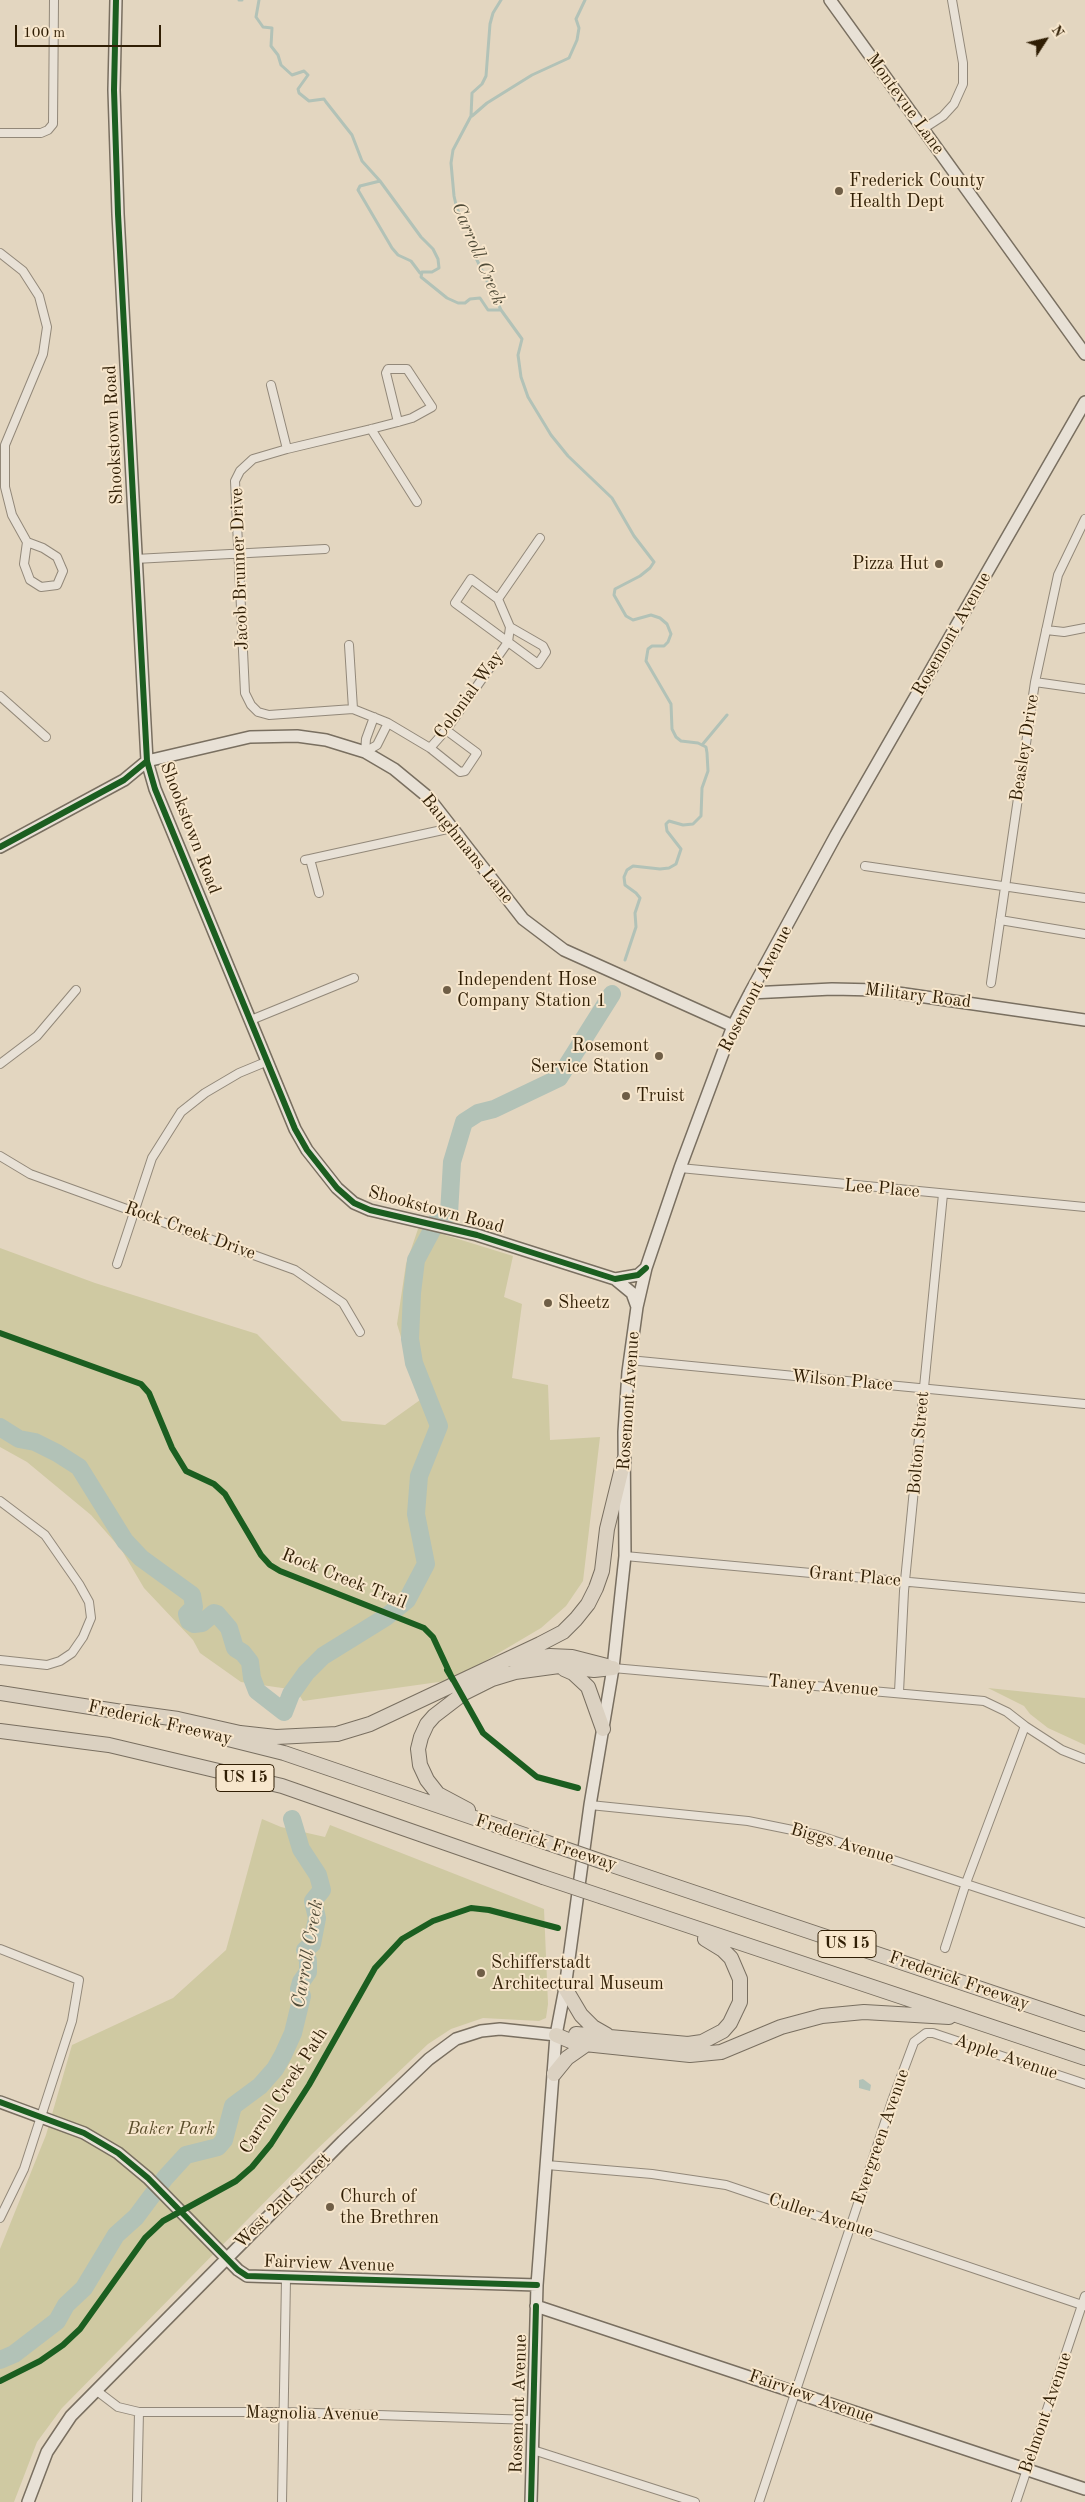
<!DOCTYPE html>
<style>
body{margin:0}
#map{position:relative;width:1085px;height:2502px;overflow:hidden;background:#e3d6c0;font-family:"Old Standard TT",serif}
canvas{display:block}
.north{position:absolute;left:1020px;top:15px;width:50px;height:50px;-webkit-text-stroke:4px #f7e6cc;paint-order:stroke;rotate:55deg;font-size:14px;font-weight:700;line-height:20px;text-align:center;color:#301e04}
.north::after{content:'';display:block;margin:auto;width:18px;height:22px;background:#301e04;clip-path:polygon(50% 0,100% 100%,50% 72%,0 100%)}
.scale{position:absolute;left:15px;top:25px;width:146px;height:22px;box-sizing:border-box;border:2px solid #301e04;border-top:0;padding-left:6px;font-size:15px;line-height:18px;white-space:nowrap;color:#301e04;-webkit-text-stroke:4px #f7e6cc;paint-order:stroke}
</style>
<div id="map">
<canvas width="1085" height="2502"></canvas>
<div class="north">N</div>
<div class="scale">100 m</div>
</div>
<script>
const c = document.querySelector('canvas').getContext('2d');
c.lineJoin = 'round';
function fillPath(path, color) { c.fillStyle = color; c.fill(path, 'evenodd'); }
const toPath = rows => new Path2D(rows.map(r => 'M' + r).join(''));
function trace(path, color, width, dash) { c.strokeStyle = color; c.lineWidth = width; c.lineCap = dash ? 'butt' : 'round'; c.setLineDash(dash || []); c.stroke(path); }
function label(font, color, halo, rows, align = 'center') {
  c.font = font + ' "Old Standard TT",serif'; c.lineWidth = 4; c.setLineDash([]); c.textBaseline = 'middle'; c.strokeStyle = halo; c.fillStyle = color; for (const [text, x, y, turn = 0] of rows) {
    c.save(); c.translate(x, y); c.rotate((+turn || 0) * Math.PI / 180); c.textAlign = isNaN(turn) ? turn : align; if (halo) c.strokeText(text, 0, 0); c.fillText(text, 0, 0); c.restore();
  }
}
fillPath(toPath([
 [426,1223,514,1247,442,1234,513,1256,504,1297,522,1304,512,1378,548,1385,550,1440,600,1437,583,1581,566,1606,541,1628,453,1680,303,1701,296,1690,241,1682,200,1653,193,1640,144,1588,121,1549,91,1515,27,1462,0,1447,0,1248,95,1283,257,1334,342,1421,385,1425,420,1400,397,1324,406,1264,418,1229],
 [988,1688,1085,1698,1085,1745,1048,1728,1030,1714,1024,1706],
 [262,1819,281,1827,325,1837,330,1825,544,1909,548,2004,546,2018,539,2021,483,2018,451,2029,428,2044,312,2154,62,2408,37,2442,14,2502,0,2502,0,2249,46,2135,72,2045,173,1998,226,1950]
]), '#cfc9a2');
fillPath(toPath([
 [863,2079,871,2085,870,2091,859,2088,859,2080]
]), '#b2c2b7');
trace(toPath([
 [239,0,242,0],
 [259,0,256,17,263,27,272,28,271,46,278,55,281,65,292,75,304,71,308,75,298,89,299,93,309,101,324,99,326,102,352,135,362,161,380,181,421,237,433,249,438,259,439,268,432,272,422,272,421,277,447,298,458,303,465,303,470,299,480,298,488,310,501,310],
 [501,0,493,13,490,24,486,76,482,84,472,93,471,116,453,150,451,163,454,196,457,209,476,243,476,258,501,310,522,339,518,355,521,377,528,397,551,435,568,456,612,498,634,536,654,562,650,568,640,576,615,589,614,595,626,616,633,620,651,615,660,618,667,624,671,634,668,642,664,646,652,646,648,649,646,661,671,704,672,729,676,737,681,741,698,743,706,747,707,753,708,771,702,788,701,816,693,824,683,825,669,821,666,824,667,831,681,849,676,864,669,868,660,869,633,866,627,870,624,877,625,885,636,893,640,898,635,913,636,927,625,960],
 [472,116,487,103,532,75,569,58,577,40,579,28,576,19,585,0],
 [380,181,360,186,358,190,392,248,398,255,411,261,420,273],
 [702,745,727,715]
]), '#b2c2b7', 3);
trace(toPath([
 [0,1427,19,1439,35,1442,57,1453,79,1467,125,1541,141,1558,192,1595,194,1607,187,1614,189,1621,194,1624,202,1623,214,1613,217,1614,229,1628,235,1648,243,1653,250,1662,252,1678,257,1691,284,1712,291,1694,306,1673,323,1656,386,1617,407,1600,426,1564,416,1514,419,1476,439,1426,414,1363,410,1339,412,1293,416,1260,438,1219,449,1214,452,1162,464,1122,478,1113,494,1109,559,1078,612,994],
 [0,2360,14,2354,57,2321,66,2305,84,2288,116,2235,136,2217,165,2178,186,2155,218,2147,224,2140,233,2106,260,2086,275,2069,283,2055,293,2033,302,1996,299,1989,301,1982,308,1972,308,1961,305,1950,312,1944,317,1918,313,1901,322,1890,318,1875,301,1849,292,1819]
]), '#b2c2b7', 18);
const street = toPath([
 [923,129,943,116,954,104,963,84,963,63,952,0],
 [0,133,41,133,48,130,53,124,54,0],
 [0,253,23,271,39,296,47,327,43,354,5,445,5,487,12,515,27,542,24,564,30,580,41,587,57,585,63,571,57,557,43,548,27,542],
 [271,385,287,449],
 [398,422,386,373,388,369,407,369,432,407,412,418,398,422,371,429,287,449,253,459,240,471,235,481,245,693,251,705,258,712,269,715,353,709,388,723,430,748,460,772,465,771,477,753,446,730],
 [371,429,417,502],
 [135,559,325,549],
 [471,579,498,599,510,627,543,646,546,652,538,664,455,603,471,579],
 [498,599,540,538],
 [1046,630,1064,632,1085,628],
 [349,645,353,709],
 [1035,682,1085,689],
 [0,696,46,737],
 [430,748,446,730,508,642,510,627],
 [365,752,377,745,388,723],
 [365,752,366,739,374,717],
 [310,859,442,830,452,828,310,859,305,860,310,859],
 [310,859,319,893],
 [865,866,1085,898],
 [1000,920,1085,934],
 [991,983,1035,682,1058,575,1085,519],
 [251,1020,354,978],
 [0,1064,37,1036,76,990],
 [0,1156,30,1174,295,1270,343,1303,360,1332],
 [680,1168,1085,1207],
 [117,1264,152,1158,181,1112,205,1093,239,1073,268,1061],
 [629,1360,1085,1404],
 [0,1501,45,1535,79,1584,89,1602,91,1618,83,1637,72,1653,60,1661,47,1665,0,1660],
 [625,1556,1085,1598],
 [613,1668,984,1701,1007,1712,1025,1726,1062,1750,1085,1759],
 [899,1692,904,1591,943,1194],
 [590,1805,748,1821,817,1835,1085,1923],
 [945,1948,966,1883,1025,1726],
 [0,1949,79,1980,72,2021,24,2169,0,2218],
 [547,2165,652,2174,726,2185,1085,2306],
 [97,2391,118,2407,139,2412,285,2412,533,2420],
 [533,2450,695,2502],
 [137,2502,139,2412],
 [282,2502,286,2279],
 [759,2502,892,2101,914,2042,926,2033,933,2033,1085,2084],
 [1016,2502,1085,2296]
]);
const secondary = toPath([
 [116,0,114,90,118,214,147,761,155,789,295,1129,307,1150,337,1188,354,1203,370,1210,477,1235,615,1279,638,1275,646,1268],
 [830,0,1085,354],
 [0,847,124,780,147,761,250,737,297,736,326,740,365,752,394,769,428,797,523,919,564,950,733,1026],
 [750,993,832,989,877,990,1085,1020],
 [615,1279,632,1293,637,1307],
 [0,2102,84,2133,118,2153,148,2178,238,2270,247,2276,537,2285],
 [536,2306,1085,2489],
 [28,2502,47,2452,71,2416,343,2141,429,2059,456,2039,481,2031,500,2029,556,2035],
 [531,2502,537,2285,556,2035,565,1988,590,1805,613,1668,625,1556,624,1432,628,1372,637,1307,646,1268,680,1168,733,1026,750,993,836,835,1085,402]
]);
const highway = toPath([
 [515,1661,550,1656,572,1657,607,1666],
 [564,1669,573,1673,588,1687,603,1729],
 [0,1693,135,1714],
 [127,1712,178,1719,240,1733,276,1737,337,1734,370,1724,540,1644,563,1632,576,1619,588,1604,596,1588,602,1571,607,1529,624,1460],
 [0,1731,109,1745,282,1786,543,1877],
 [228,1739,284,1753,548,1843],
 [468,1810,438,1794,427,1780,420,1765,418,1749,421,1737,427,1724,434,1716,464,1693,492,1679,515,1672,559,1666,594,1670,613,1668],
 [609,1864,1085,2024],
 [603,1897,1085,2058],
 [565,1988,581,2015,593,2027,607,2035],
 [576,2034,688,2044,702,2042,723,2031,730,2023,740,2002,740,1979,731,1958,723,1950,705,1939],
 [556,2035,575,2043,690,2055,721,2052,781,2027,822,2016,864,2012,949,2017],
 [554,2074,567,2058,587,2044]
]);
trace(street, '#928879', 10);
trace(secondary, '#796f60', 14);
trace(highway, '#796f60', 16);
trace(street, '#e8e1d6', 8);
trace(secondary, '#e8e1d6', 11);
trace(highway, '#dbd1c1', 14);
const highwayBridge = toPath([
 [548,1843,609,1864],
 [543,1877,603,1897]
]);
trace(highwayBridge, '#796f60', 16, []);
trace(highwayBridge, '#dbd1c1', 14);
trace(toPath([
 [116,0,114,90,118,214,147,761,155,789,295,1129,307,1150,337,1188,354,1203,370,1210,477,1235,615,1279,638,1275,646,1268],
 [0,847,124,780,147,761],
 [0,1333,141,1384,149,1393,172,1448,186,1471,214,1484,225,1494,261,1555,270,1565,280,1571,424,1628,433,1637,453,1680,447,1670],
 [450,1674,483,1733,537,1777,578,1788],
 [0,2102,84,2133,118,2153,148,2178,238,2270,247,2276,537,2285],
 [0,2381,40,2361,63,2345,80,2329,145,2238,163,2221,236,2181,252,2167,271,2144,309,2085,375,1968,402,1939,433,1921,471,1908,489,1910,558,1928],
 [531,2502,536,2306]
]), '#1b5e20', 6);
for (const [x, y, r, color] of [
 [839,191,5,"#6f5e46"],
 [939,564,5,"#6f5e46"],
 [447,990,5,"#6f5e46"],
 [659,1056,5,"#6f5e46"],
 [626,1096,5,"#6f5e46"],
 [548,1303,5,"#6f5e46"],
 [481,1973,5,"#6f5e46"],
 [330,2207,5,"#6f5e46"]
]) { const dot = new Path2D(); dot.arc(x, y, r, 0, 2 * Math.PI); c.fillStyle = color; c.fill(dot); trace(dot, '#f7e6cc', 2); }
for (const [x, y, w] of [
 [245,1778,58],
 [847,1944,58]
]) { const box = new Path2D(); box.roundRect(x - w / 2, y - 13.5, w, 27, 4); c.fillStyle = '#f7e6cc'; c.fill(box); trace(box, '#301e04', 1); }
label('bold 16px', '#301e04', null, [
 ["US 15",245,1778],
 ["US 15",847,1944]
]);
label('18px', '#301e04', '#f7e6cc', [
 ["Montevue Lane",905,104,54],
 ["Shookstown Road",114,435,-93],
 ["Jacob Brunner Drive",240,569,-92],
 ["Rosemont Avenue",952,634,-60],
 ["Colonial Way",469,695,-54],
 ["Beasley Drive",1025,748,-81],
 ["Shookstown Road",190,828,69],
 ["Baughmans Lane",467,849,51],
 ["Rosemont Avenue",756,989,-63],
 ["Military Road",918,996,7],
 ["Lee Place",882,1189,5],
 ["Shookstown Road",436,1210,15],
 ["Rock Creek Drive",190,1231,20],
 ["Wilson Place",842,1381,5],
 ["Rosemont Avenue",629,1401,-86],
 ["Bolton Street",919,1443,-85],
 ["Grant Place",855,1577,5],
 ["Rock Creek Trail",344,1579,22],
 ["Taney Avenue",823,1686,5],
 ["Frederick Freeway",160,1723,13],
 ["Frederick Freeway",546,1843,18],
 ["Biggs Avenue",842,1844,16],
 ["Frederick Freeway",959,1981,19],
 ["Apple Avenue",1006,2057,19],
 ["Carroll Creek Path",284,2091,-57],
 ["Evergreen Avenue",881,2137,-71],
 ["West 2nd Street",283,2201,-45],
 ["Culler Avenue",821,2216,18],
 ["Fairview Avenue",329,2264,2],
 ["Fairview Avenue",811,2397,19],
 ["Rosemont Avenue",519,2404,-88],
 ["Belmont Avenue",1046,2413,-71],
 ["Magnolia Avenue",312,2414,1]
]);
label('18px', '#301e04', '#f7e6cc', [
 ["Frederick County",849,181],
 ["Health Dept",849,202],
 ["Pizza Hut",929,564,"right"],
 ["Independent Hose",457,980],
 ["Company Station 1",457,1001],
 ["Rosemont",649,1046,"right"],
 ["Service Station",649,1067,"right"],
 ["Truist",636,1096],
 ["Sheetz",558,1303],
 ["Schifferstadt",491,1963],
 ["Architectural Museum",491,1984],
 ["Church of",340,2197],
 ["the Brethren",340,2218]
], 'left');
label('italic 18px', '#5b4e2c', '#f7e6cc', [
 ["Baker Park",171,2129]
]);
label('italic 19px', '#514c39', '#f7e6cc', [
 ["Carroll Creek",478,254,67],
 ["Carroll Creek",308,1954,-80]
]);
</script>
